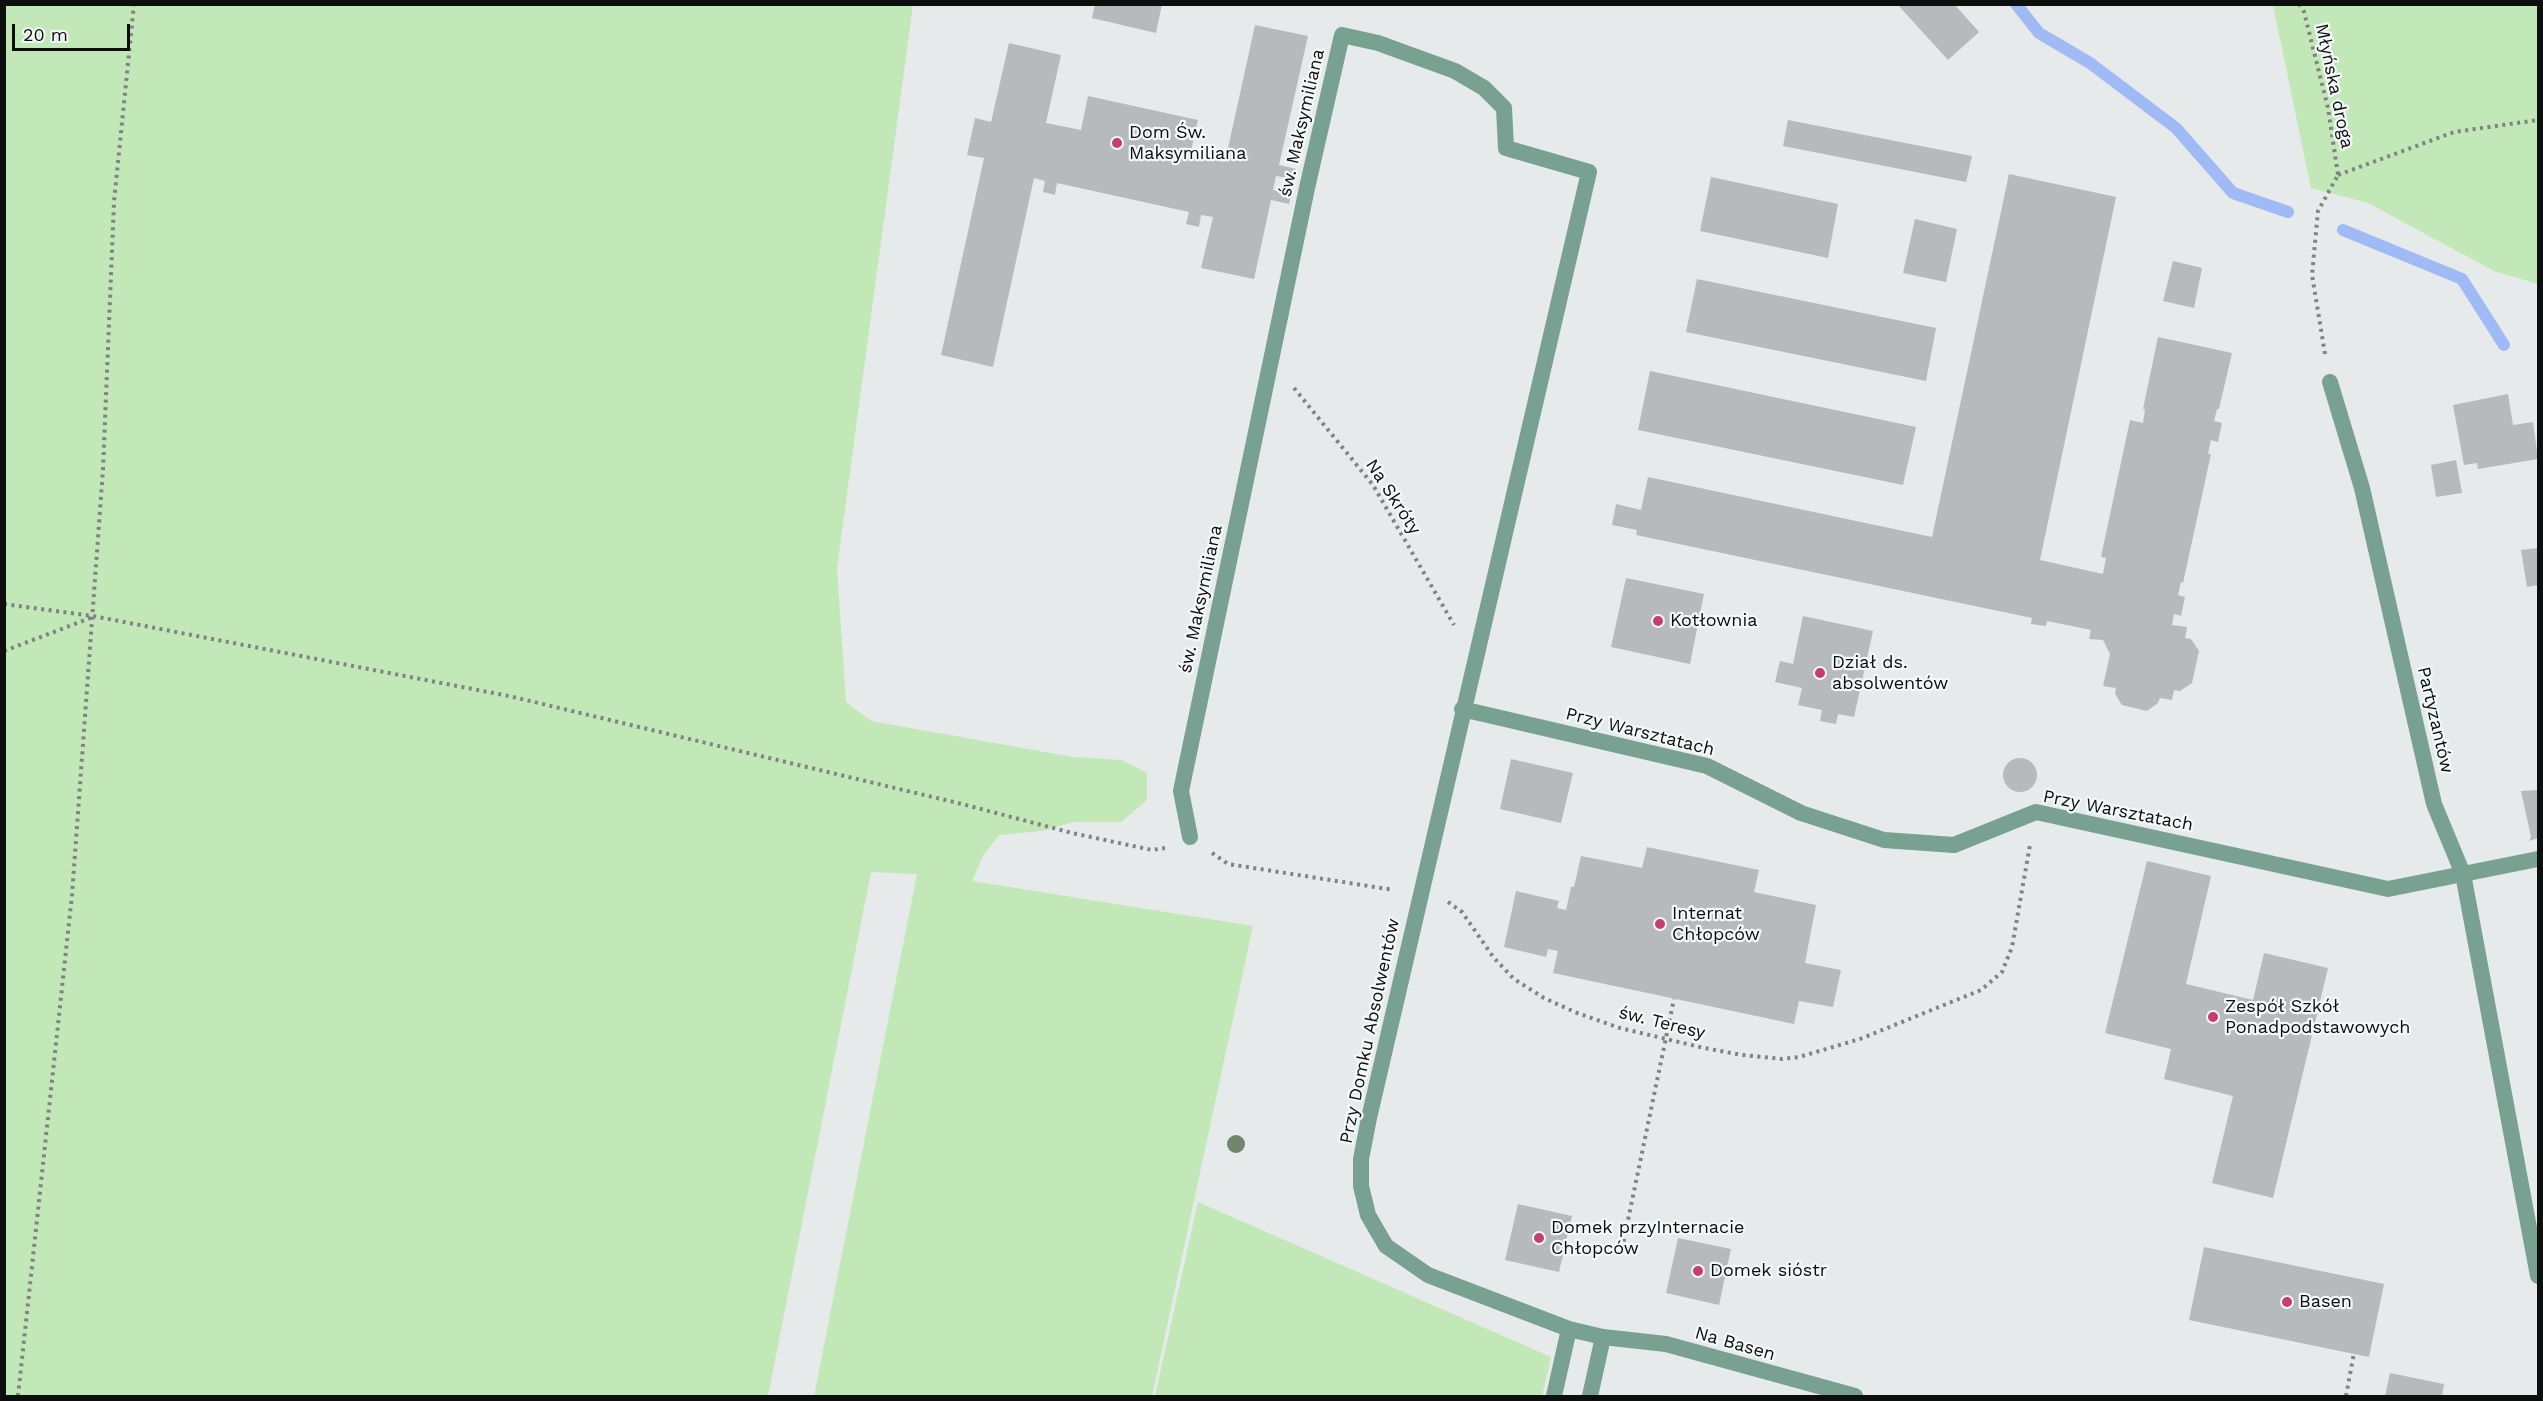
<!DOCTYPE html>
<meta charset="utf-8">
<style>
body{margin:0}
#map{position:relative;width:2543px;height:1401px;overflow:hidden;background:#e6eaeb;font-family:"Work Sans",sans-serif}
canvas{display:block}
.frame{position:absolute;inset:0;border:6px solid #0d0e0e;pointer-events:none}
.scale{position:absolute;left:12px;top:24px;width:118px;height:27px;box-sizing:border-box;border:3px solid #0d0e0e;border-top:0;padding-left:8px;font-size:18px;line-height:21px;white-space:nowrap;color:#0d0e0e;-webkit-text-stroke:4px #f3f8f8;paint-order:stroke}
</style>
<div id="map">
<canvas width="2543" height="1401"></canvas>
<div class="frame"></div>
<div class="scale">20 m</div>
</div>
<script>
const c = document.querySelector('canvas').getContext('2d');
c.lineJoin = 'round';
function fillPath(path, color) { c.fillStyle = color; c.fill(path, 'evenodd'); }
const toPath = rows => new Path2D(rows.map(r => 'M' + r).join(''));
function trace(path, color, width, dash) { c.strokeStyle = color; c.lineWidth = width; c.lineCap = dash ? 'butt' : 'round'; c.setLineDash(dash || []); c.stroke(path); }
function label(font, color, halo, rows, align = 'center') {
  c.font = font + ' "Work Sans",sans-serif'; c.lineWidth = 4.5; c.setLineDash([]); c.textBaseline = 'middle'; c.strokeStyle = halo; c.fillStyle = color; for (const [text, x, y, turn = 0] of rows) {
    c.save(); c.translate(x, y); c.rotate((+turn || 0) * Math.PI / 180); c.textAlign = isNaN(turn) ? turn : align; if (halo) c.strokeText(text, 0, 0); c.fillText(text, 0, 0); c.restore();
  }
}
fillPath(toPath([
 [5,4,913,5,837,568,846,702,871,721,1073,757,1121,760,1147,773,1147,800,1121,822,1074,822,1042,831,999,835,983,856,972,881,1253,926,1152,1396,814,1396,917,874,871,872,768,1396,5,1396],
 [2273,5,2538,5,2538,284,2494,271,2368,203,2311,188],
 [1198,1202,1551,1357,1542,1396,1155,1396]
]), '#c1e8b6');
trace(toPath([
 [2016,4,2039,33,2090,63,2176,128,2233,193,2288,212],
 [2343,230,2462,279,2504,345]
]), '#9fbaf5', 12);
fillPath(toPath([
 [1095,4,1162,4,1156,33,1092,18],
 [1897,4,1954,4,1979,32,1948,60],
 [1255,25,1308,36,1279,165,1296,169,1294,179,1276,176,1273,190,1291,194,1289,204,1271,200,1254,279,1201,268,1213,217,1201,215,1199,227,1186,224,1189,212,1057,183,1055,195,1043,192,1045,181,1034,178,993,367,941,355,984,158,967,155,975,118,991,122,1009,43,1061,55,1046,123,1081,130,1088,96,1198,120,1190,155,1225,162],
 [1788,120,1972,156,1966,182,1783,146],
 [2009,174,2116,197,2040,560,2103,574,2106,558,2101,557,2130,420,2143,423,2145,409,2143,409,2158,337,2232,353,2219,409,2217,409,2214,421,2222,423,2218,442,2211,440,2208,454,2211,454,2183,583,2181,582,2178,595,2185,597,2181,616,2174,614,2172,625,2187,627,2185,638,2191,639,2199,651,2192,683,2180,691,2174,690,2172,700,2160,698,2158,703,2147,711,2122,705,2115,694,2116,688,2103,686,2110,654,2103,640,2089,639,2091,630,2047,621,2046,626,2031,624,2032,618,1636,535,1637,530,1612,525,1616,504,1641,510,1648,477,1932,537],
 [1711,177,1838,204,1828,258,1700,231],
 [1915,219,1957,229,1946,282,1903,273],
 [2173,261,2202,268,2194,308,2163,301],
 [1697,279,1936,328,1926,381,1686,332],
 [1650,371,1916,427,1903,485,1638,430],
 [2508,394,2513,425,2533,422,2538,459,2478,469,2477,463,2464,465,2453,405],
 [2456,460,2462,493,2436,497,2431,465],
 [2538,548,2538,585,2527,587,2521,550],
 [1626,578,1704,594,1690,664,1611,647],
 [1803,616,1873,631,1854,717,1838,714,1836,724,1820,721,1822,710,1798,705,1802,688,1775,682,1780,661,1793,664],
 '2003 775a17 17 0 1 1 34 0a17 17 0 1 1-34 0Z',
 [1511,759,1573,773,1561,823,1500,809],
 [2538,790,2538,838,2529,841,2531,837,2521,791],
 [1647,847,1759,870,1754,892,1816,905,1805,963,1841,970,1833,1007,1799,1001,1794,1024,1553,973,1558,951,1548,949,1546,957,1504,947,1516,891,1559,901,1557,908,1566,910,1571,887,1574,887,1581,856,1642,868],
 [2147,861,2211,876,2186,984,2253,1000,2264,953,2328,968,2273,1198,2212,1183,2233,1096,2164,1079,2171,1049,2105,1033],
 [1518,1204,1572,1216,1559,1272,1505,1260],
 [1678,1238,1731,1249,1719,1305,1666,1293],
 [2204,1247,2384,1284,2369,1357,2189,1320],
 [2390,1373,2444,1384,2442,1396,2385,1396]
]), '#b7babc');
trace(toPath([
 [2299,4,2304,12,2328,108,2338,175],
 [2338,175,2454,132,2538,120],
 [2325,354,2312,275,2318,211,2338,175],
 [1294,388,1373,485,1454,625],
 [4,604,93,616,509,696,962,804,1072,833,1152,850,1165,848],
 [4,651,93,617],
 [1212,853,1228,864,1394,890],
 [1448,902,1462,912,1494,958,1514,979,1544,998,1577,1013,1620,1028,1704,1048,1742,1055,1782,1059,1799,1057,1860,1039,1981,990,2002,972,2012,947,2030,845],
 [1622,1249,1674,999],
 [18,1396,72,895,103,469,114,202,134,4],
 [2346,1396,2354,1353]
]), '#808283', 4, [3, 4.5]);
trace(toPath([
 [1462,709,1707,766,1801,813,1884,840,1954,845,2036,812,2388,889,2463,874],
 [1190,837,1181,791,1307,188,1342,35,1378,43,1455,71,1484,88,1504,108,1506,148,1589,172,1369,1118,1361,1159,1361,1186,1368,1215,1386,1246,1428,1275,1569,1329,1603,1337,1666,1344,1855,1396],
 [1554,1396,1569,1329]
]), '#78a192', 16);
trace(toPath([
 [1590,1396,1603,1337]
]), '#78a192', 16);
trace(toPath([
 [2330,382,2362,488,2434,804,2463,874,2538,1276],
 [2463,874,2538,859]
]), '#78a192', 16);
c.fillStyle = '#71866b';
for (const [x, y] of [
 [1236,1144]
]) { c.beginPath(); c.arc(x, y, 9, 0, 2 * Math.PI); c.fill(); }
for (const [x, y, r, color] of [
 [1117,143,6,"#c63c73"],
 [1658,621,6,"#c63c73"],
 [1820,673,6,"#c63c73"],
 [1660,924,6,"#c63c73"],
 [2213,1017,6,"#c63c73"],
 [1539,1238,6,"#c63c73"],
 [1698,1271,6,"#c63c73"],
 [2287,1302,6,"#c63c73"]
]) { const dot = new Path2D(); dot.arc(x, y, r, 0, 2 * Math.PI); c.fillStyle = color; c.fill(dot); trace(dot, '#f3f8f8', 2); }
label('18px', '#0d0e0e', '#f3f8f8', [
 ["Młyńska droga",2334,86,78],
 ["św. Maksymiliana",1302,123,-77],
 ["Na Skróty",1393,497,57],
 ["św. Maksymiliana",1201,599,-78],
 ["Partyzantów",2435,720,77],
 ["Przy Warsztatach",1640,732,14],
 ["Przy Warsztatach",2118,811,11],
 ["św. Teresy",1662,1023,14],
 ["Przy Domku Absolwentów",1370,1031,-78],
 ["Na Basen",1735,1344,16]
]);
label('18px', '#0d0e0e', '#f3f8f8', [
 ["Dom Św.",1129,133],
 ["Maksymiliana",1129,154],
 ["Kotłownia",1670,621],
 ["Dział ds.",1832,663],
 ["absolwentów",1832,684],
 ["Internat",1672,914],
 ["Chłopców",1672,935],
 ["Zespół Szkół",2225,1007],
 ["Ponadpodstawowych",2225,1028],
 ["Domek przyInternacie",1551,1228],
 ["Chłopców",1551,1249],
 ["Domek sióstr",1710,1271],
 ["Basen",2299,1302]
], 'left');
</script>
